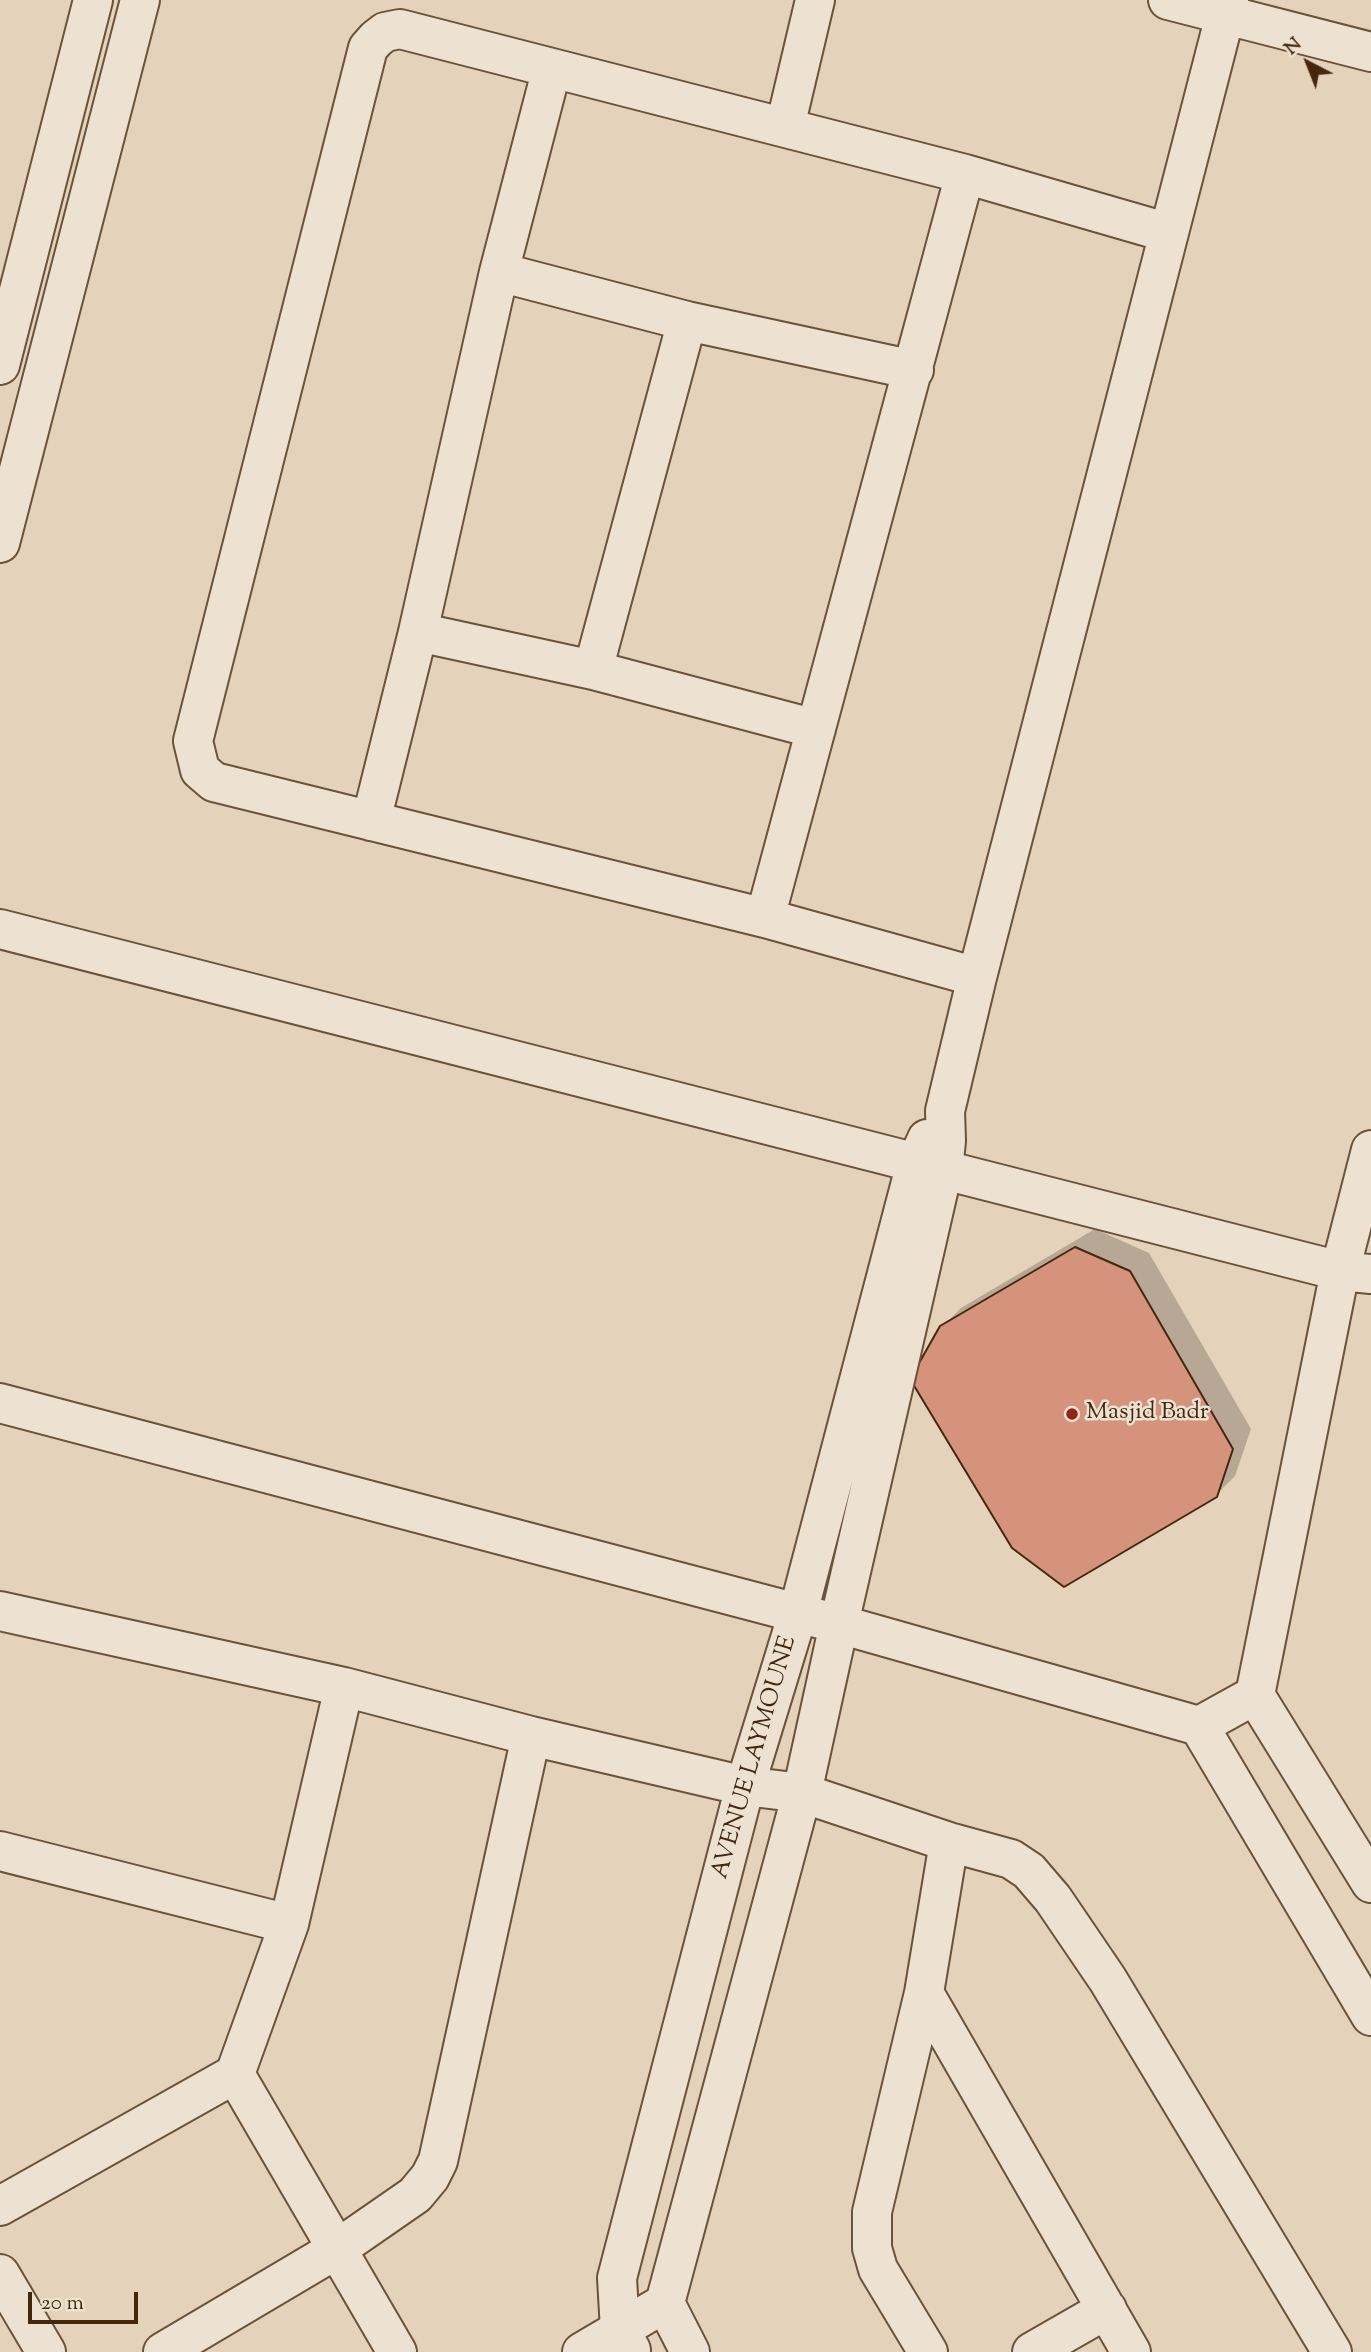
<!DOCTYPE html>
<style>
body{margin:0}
#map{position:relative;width:1371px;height:2352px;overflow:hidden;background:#e4d2ba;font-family:"Sorts Mill Goudy",serif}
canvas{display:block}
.north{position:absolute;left:1273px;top:28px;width:70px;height:70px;-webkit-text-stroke:5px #ede2d2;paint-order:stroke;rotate:318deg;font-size:19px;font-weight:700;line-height:28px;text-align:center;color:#43280e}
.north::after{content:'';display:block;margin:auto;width:24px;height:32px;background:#43280e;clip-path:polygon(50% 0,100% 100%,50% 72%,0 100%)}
.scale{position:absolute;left:28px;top:2292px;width:110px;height:32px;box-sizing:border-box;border:4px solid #43280e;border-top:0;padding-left:9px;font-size:21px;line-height:24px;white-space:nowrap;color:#43280e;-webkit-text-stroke:5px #ede2d2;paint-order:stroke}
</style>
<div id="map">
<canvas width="1371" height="2352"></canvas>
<div class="north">N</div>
<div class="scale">20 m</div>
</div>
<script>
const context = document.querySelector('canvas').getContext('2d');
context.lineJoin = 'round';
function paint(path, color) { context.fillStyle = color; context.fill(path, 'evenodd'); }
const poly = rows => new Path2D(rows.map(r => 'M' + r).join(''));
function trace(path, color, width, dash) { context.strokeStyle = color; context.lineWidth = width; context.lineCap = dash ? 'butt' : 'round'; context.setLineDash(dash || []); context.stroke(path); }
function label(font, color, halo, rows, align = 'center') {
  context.font = font + ' "Sorts Mill Goudy",serif'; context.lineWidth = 5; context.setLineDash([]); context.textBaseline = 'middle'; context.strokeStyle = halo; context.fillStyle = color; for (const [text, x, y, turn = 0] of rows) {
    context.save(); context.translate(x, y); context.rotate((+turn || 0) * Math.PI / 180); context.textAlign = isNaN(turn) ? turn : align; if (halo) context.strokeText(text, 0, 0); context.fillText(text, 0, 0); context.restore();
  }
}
const shadow = poly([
 [1095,1229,1149,1253,1251,1429,1235,1476,1216,1495,942,1327,961,1308]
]);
const building = poly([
 [1075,1247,1130,1271,1233,1449,1217,1497,1064,1587,1012,1548,910,1379,940,1326,1075,1247]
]);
const minor = poly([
 [1168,0,1371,52],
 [785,127,815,0],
 [499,272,687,321,914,370],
 [0,365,93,0],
 [0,543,140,0],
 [418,632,593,670,816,729],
 [593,670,687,321],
 [371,821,418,632,499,272,552,68],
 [765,918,965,174],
 [0,929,1340,1271,1371,1274],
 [977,977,765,918,214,782,200,770,193,741,368,48,376,39,385,32,400,29,965,174,1169,233],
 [1371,1150,1340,1271,1255,1695,1371,1883],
 [0,1403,839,1624,1199,1726,1371,2016],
 [0,1611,344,1687,531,1736,745,1786,802,1793,949,1842,1011,1859,1029,1871,1053,1899,1108,1980,1332,2352],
 [1199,1726,1255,1695],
 [0,1851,289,1924],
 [924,1993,1131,2352],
 [235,2074,397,2352],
 [0,2206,235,2074,289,1924,344,1687],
 [0,2274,46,2352],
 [665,2303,690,2352],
 [631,2350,620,2330,617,2278,745,1786,798,1613,916,1163,927,1139],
 [163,2352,337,2249,415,2195,430,2177,438,2161,531,1736],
 [582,2352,665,2303,802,1793,839,1624,943,1170,946,1141,945,1111,977,977,1229,0],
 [928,2352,878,2269,872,2248,872,2212,924,1993,949,1842],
 [1032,2352,1107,2309]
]);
const markers = [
 [1072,1414,7,"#8f2418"]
];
const poiNames = [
 ["Masjid Badr",1086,1414]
];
const streetNames = [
 ["AVENUE LAYMOUNE",756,1758,-74]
];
paint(shadow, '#0003');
paint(building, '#d5927c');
trace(building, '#43280e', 2);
trace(minor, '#6b5239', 42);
trace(minor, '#ede2d2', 38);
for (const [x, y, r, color] of markers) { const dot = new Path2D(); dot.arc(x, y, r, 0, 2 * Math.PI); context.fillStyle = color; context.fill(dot); trace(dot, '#ede2d2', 2.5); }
label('24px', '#43280e', '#ede2d2', poiNames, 'left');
label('24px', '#43280e', '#ede2d2', streetNames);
</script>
